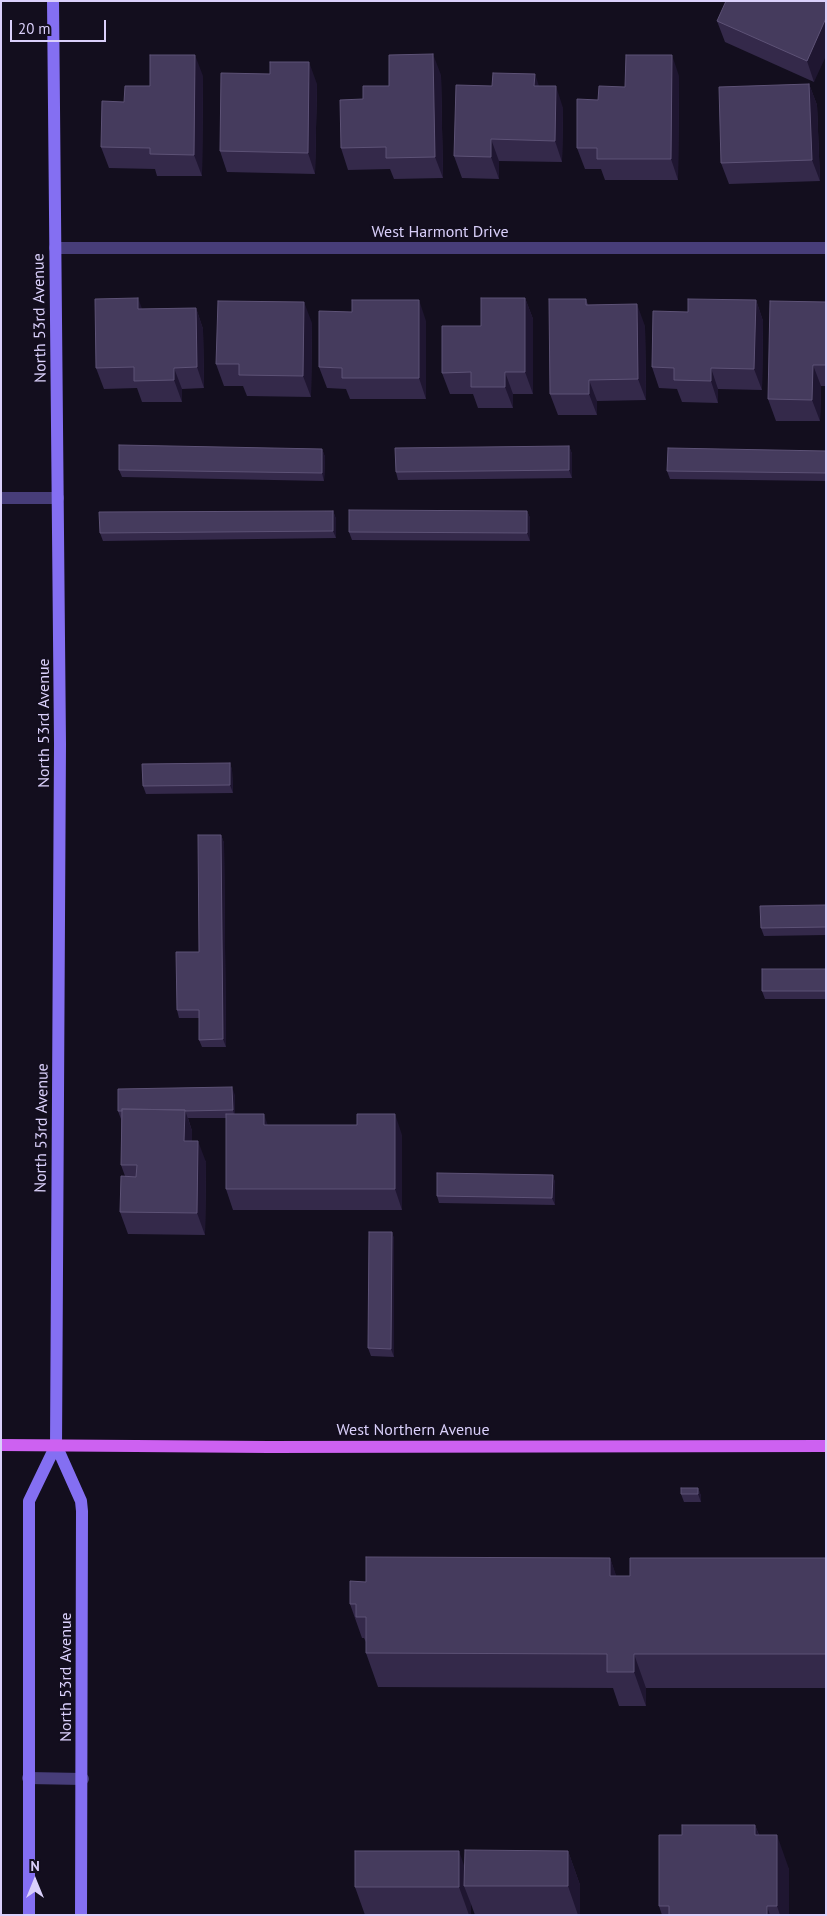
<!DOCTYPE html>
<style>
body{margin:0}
#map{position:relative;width:827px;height:1916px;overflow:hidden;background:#130e1e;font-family:"PT Sans",sans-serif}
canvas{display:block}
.frame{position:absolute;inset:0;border:2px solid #dad0fb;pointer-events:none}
.north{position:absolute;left:10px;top:1856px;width:50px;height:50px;-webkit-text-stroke:4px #130e1e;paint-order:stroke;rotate:0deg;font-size:14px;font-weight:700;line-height:20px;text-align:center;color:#dad0fb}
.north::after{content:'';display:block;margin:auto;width:18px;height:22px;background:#dad0fb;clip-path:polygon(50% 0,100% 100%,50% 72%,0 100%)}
.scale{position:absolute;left:10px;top:20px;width:96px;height:22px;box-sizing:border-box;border:2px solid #dad0fb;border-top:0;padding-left:6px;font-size:15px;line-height:18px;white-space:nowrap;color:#dad0fb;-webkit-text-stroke:4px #130e1e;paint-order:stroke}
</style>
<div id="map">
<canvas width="827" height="1916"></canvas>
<div class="frame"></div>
<div class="north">N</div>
<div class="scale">20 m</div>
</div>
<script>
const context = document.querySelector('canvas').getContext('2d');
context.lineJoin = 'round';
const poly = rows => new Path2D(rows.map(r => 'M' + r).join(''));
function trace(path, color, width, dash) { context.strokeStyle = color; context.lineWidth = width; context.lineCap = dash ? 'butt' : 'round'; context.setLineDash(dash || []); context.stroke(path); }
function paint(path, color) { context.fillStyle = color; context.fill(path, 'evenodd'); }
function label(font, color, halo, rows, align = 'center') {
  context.font = font + ' "PT Sans",sans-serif'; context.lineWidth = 4; context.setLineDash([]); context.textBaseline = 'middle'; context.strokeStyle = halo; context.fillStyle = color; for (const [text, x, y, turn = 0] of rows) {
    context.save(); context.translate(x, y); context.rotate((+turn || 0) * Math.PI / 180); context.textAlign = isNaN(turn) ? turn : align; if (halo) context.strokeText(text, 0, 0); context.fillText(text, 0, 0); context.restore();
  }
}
const street = poly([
 [55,248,826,248],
 [1,498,58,498],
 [28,1778,83,1779]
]);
const secondary = poly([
 [53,1,60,744,56,1445,81,1501,82,1511,81,1915],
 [29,1915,29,1501,56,1445]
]);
const primary = poly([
 [1,1445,269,1447,826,1446]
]);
const wall = poly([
 [826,1,814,82,725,42,717,21],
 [270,74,317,84,315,174,227,172,220,151],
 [441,75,443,178,394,179,390,169,348,170,341,148,363,99,389,86],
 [203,76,202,176,157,176,155,169,109,168,101,147,124,102,150,86],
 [679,76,678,180,605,180,601,169,585,169,577,148,598,100],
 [809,84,817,105,820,181,729,184,721,163],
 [492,86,539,86,563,108,562,162,499,161,499,179,462,178,454,156],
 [525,298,533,319,533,394,513,394,513,408,478,408,473,394,450,394,442,373,481,326],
 [586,299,588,305,645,326,646,400,597,401,597,415,558,415,550,394],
 [756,300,763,321,762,390,718,389,718,403,682,402,677,389,659,388,652,367,688,312],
 [826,302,826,386,821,386,820,421,776,421,768,399],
 [196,308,203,329,204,388,182,389,182,402,142,402,137,388,104,389,96,368,142,309],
 [426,321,426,399,350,399,346,389,327,388,319,367],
 [312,323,311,397,247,396,243,386,224,386,216,364],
 [569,446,572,454,572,478,398,480,396,472],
 [322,449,325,457,324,481,122,477,119,470],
 [826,451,826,481,670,479,667,471],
 [333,511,336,519,336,538,103,541,100,533],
 [527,511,530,518,530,541,352,540,349,532],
 [230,763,232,770,233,793,146,794,143,786],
 [221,835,224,843,226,1047,202,1047,199,1040,199,1018,179,1018,177,1010,199,952],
 [826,905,826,935,764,936,761,928],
 [826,969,826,999,765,999,762,991],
 [235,1095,235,1114,268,1125,402,1135,402,1210,233,1210,226,1189,226,1118,188,1118,192,1131,192,1141,206,1162,205,1235,128,1234,120,1212,125,1176,121,1165,121,1119,118,1111],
 [553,1175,555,1183,555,1205,439,1203,437,1196],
 [392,1232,394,1239,394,1357,371,1356,368,1348],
 [698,1488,701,1496,701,1502,684,1502,681,1494],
 [610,1558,616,1576,630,1576,826,1558,826,1688,646,1688,646,1706,619,1706,613,1688,378,1687,366,1653,366,1642,364,1638,362,1638,350,1604,366,1582],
 [755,1825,759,1835,789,1869,789,1915,662,1915,659,1906,682,1835],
 [568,1851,580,1885,580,1915,475,1915,471,1904,471,1915,365,1915,355,1887]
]);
const shadedWall = poly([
 [826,18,826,56,814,82,807,61],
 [433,54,441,75,443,178,435,157],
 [195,55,203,76,202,176,194,155],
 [672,55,679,76,678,180,671,159],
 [309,62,317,84,315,174,308,153],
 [535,74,542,95,534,86],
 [809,84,817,105,820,181,812,160],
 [556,86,563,108,562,162,555,141],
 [491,139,499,161,499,179,491,157],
 [138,298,146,319,138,309],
 [525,298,533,319,533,394,525,372],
 [419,300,426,321,426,399,419,378],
 [756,300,763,321,762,390,754,369],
 [304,302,312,323,311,397,303,376],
 [637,304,645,326,646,400,638,379],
 [196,308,203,329,204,388,197,367],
 [813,365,821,386,820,421,812,400],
 [174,368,182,389,182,402,174,380],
 [711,368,718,389,718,403,711,381],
 [505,372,513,394,513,408,505,387],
 [589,380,597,401,597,415,589,394],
 [569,446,572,454,572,478,569,470],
 [322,449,325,457,324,481,322,473],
 [333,511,336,519,336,538,333,531],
 [527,511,530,518,530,541,527,533],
 [230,763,232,770,233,793,230,785],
 [221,835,224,843,226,1047,223,1039],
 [232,1087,235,1095,235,1118,233,1110],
 [185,1110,192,1131,192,1162,184,1141],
 [264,1114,271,1135,264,1125],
 [395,1114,402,1135,402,1210,395,1189],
 [198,1141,206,1162,205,1235,197,1213],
 [553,1175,555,1183,555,1205,552,1198],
 [392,1232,394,1239,394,1357,391,1349],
 [698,1488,701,1496,701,1502,698,1494],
 [610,1558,622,1592,610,1576],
 [634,1654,646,1688,646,1706,634,1672],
 [755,1825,767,1859,755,1835],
 [777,1835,789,1869,789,1915,780,1915,777,1906],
 [459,1851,471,1885,464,1886,471,1904,471,1915,469,1915,459,1887],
 [568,1851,580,1885,580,1915,578,1915,568,1886],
 [767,1906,770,1915,767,1915]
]);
const building = poly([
 [726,1,826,1,826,18,807,61,717,21,726,1],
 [433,54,435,157,386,158,386,147,341,148,340,100,363,99,363,86,389,86,389,55,433,54],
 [150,55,195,55,194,155,150,154,150,148,101,147,102,101,124,102,125,86,150,86,150,55],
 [626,55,672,55,671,159,597,159,597,148,577,148,577,99,598,100,599,86,625,87,626,55],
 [270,62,309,62,308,153,220,151,221,73,270,74,270,62],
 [493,73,535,74,534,86,556,86,555,141,491,139,491,157,454,156,456,85,492,86,493,73],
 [809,84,812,160,721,163,719,87,809,84],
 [138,298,138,309,196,308,197,367,174,368,174,380,134,381,134,367,96,368,95,299,138,298],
 [481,298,525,298,525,372,505,372,505,387,471,387,471,372,442,373,442,326,481,326,481,298],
 [549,299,586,299,586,305,637,304,638,379,589,380,589,394,550,394,549,299],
 [688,299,756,300,754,369,711,368,711,381,674,380,674,368,652,367,653,311,688,312,688,299],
 [352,300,419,300,419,378,342,378,342,368,319,367,319,311,352,312,352,300],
 [218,301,304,302,303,376,239,375,239,364,216,364,218,301],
 [770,301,826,302,826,365,813,365,812,400,768,399,770,301],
 [119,445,322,449,322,473,119,470,119,445],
 [569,446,569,470,396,472,395,448,569,446],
 [668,448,826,451,826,473,667,471,668,448],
 [349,510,527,511,527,533,349,532,349,510],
 [333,511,333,531,100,533,99,512,333,511],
 [230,763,230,785,143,786,142,764,230,763],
 [198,835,221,835,223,1039,199,1040,199,1010,177,1010,176,952,199,952,198,835],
 [826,905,826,927,761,928,760,906,826,905],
 [762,969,826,969,826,991,762,991,762,969],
 [232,1087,233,1110,185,1111,185,1110,122,1109,122,1111,118,1111,118,1089,232,1087],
 [122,1109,185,1110,184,1141,198,1141,197,1213,120,1212,121,1176,136,1177,137,1165,121,1165,122,1109],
 [226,1114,264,1114,264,1125,357,1125,357,1114,395,1114,395,1189,226,1189,226,1114],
 [437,1173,553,1175,552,1198,437,1196,437,1173],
 [369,1232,392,1232,391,1349,368,1348,369,1232],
 [681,1488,698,1488,698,1494,681,1494,681,1488],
 [366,1557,610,1558,610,1576,630,1576,630,1558,826,1558,826,1654,634,1654,634,1672,607,1672,607,1654,366,1653,366,1617,356,1617,356,1604,350,1604,350,1581,366,1582,366,1557],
 [682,1825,755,1825,755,1835,777,1835,777,1906,767,1906,767,1915,669,1915,669,1906,659,1906,659,1835,682,1835,682,1825],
 [465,1850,568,1851,568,1886,464,1886,465,1850],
 [355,1851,459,1851,459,1887,355,1887,355,1851]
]);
const streetNames = [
 ["West Harmont Drive",440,232],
 ["North 53rd Avenue",40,318,-91],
 ["North 53rd Avenue",44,723,-90],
 ["North 53rd Avenue",42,1128,-89],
 ["West Northern Avenue",413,1430],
 ["North 53rd Avenue",66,1677,-90]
];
trace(street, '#473d79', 12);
trace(secondary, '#846ff2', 12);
trace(primary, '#cd61f1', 12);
paint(wall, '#34294a');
paint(shadedWall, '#1f1631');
paint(building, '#453b5d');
trace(building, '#5d5276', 1);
label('16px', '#dad0fb', '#130e1e', streetNames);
</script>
